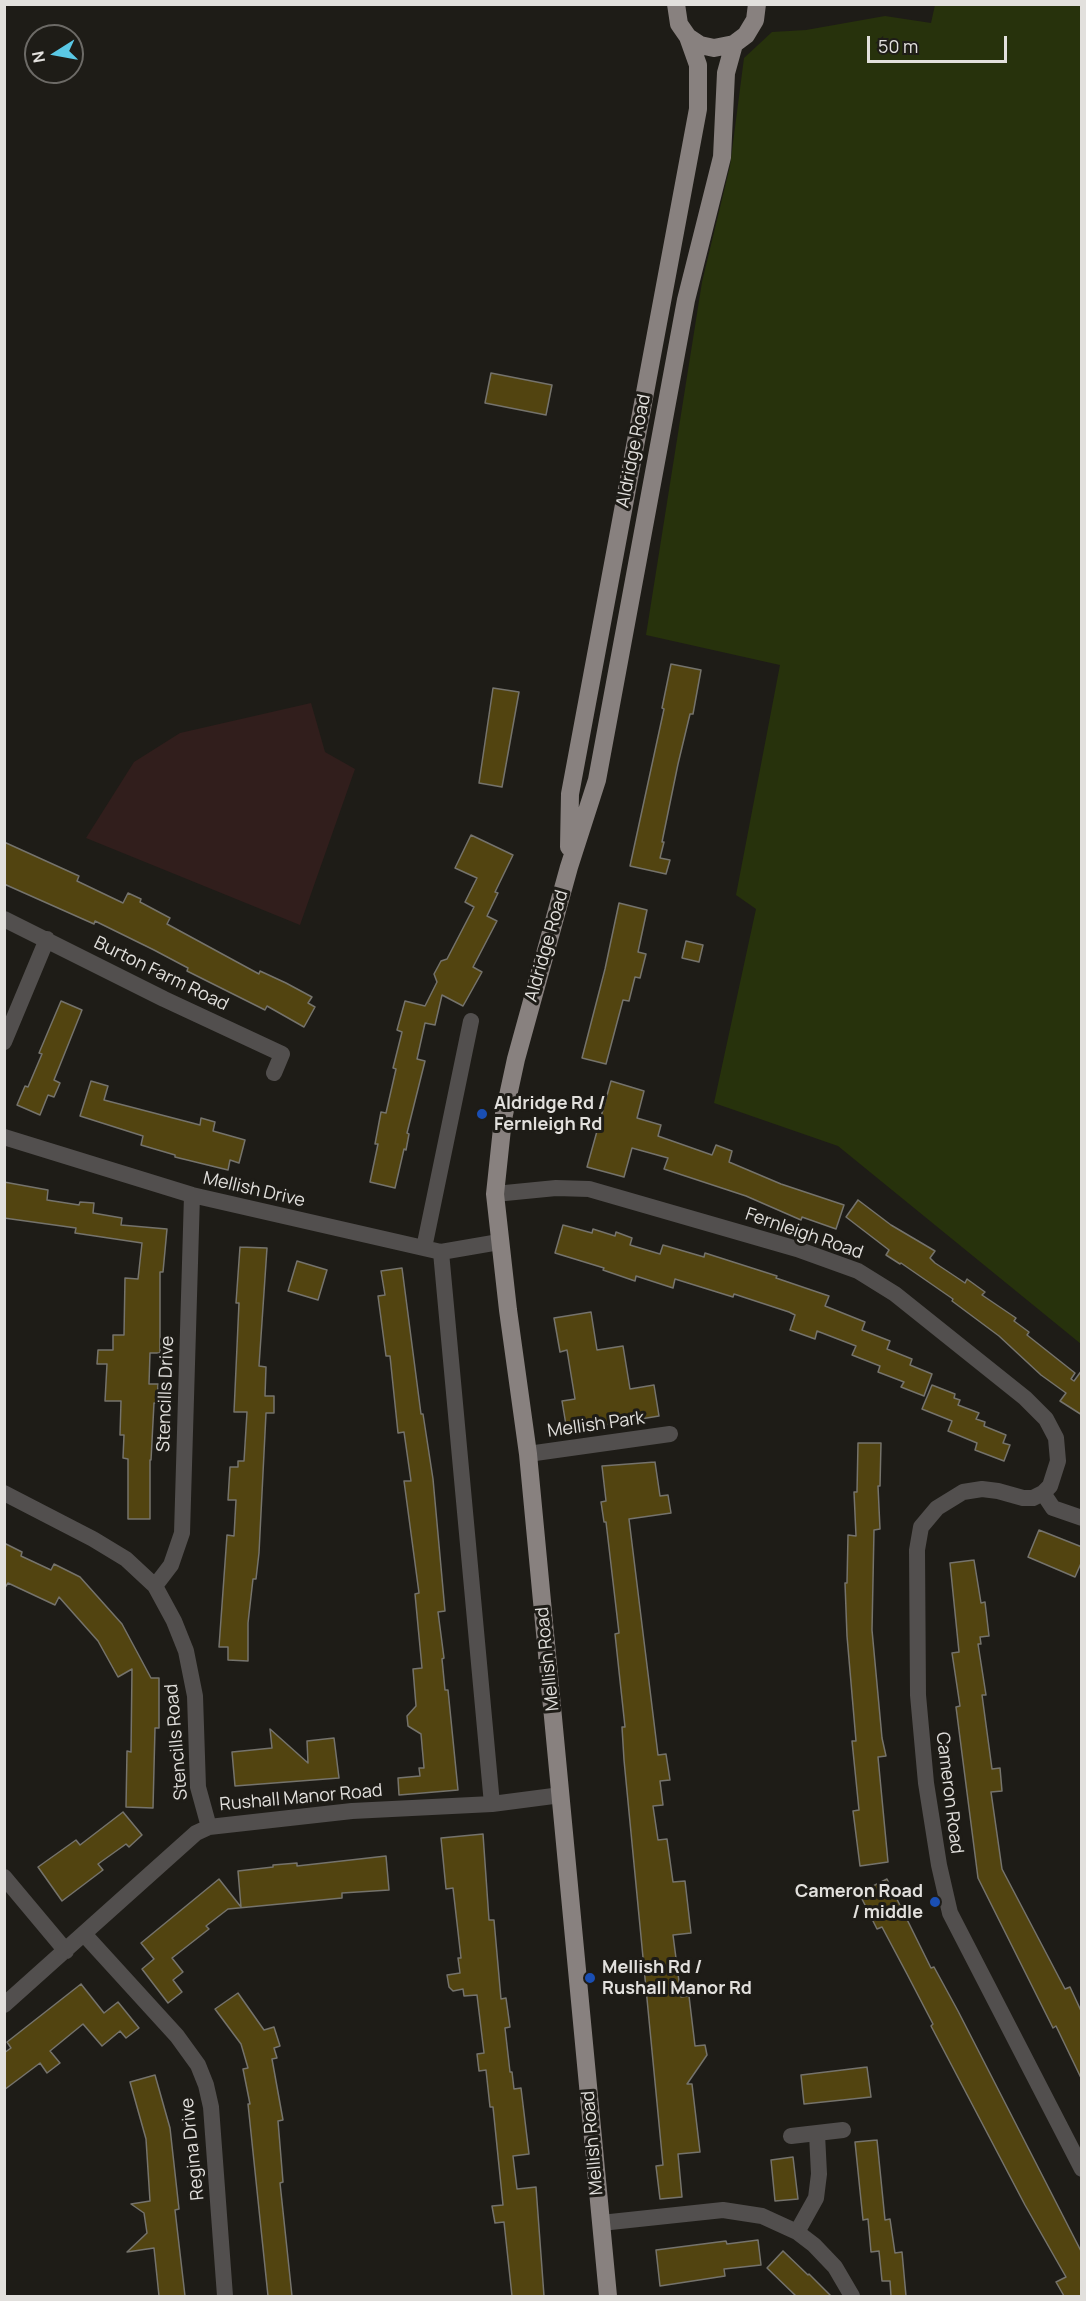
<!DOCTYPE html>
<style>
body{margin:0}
#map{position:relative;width:1086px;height:2301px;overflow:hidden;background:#1e1c17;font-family:Manrope,sans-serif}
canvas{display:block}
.frame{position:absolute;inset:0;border:6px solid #e2e0dd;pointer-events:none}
.north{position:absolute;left:24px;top:24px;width:60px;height:60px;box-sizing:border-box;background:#1e1c17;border:2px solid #6c6a66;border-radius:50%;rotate:259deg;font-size:16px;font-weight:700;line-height:24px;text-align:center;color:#e2e0dd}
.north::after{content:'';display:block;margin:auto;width:21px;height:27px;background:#5ac8e5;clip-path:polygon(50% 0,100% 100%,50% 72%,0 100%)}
.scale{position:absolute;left:867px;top:36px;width:140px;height:27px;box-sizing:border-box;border:3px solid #e2e0dd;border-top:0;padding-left:8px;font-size:18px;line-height:21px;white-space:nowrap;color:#e2e0dd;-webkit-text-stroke:4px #1e1c17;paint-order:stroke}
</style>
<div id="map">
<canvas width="1086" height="2301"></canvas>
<div class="frame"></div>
<div class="north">N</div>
<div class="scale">50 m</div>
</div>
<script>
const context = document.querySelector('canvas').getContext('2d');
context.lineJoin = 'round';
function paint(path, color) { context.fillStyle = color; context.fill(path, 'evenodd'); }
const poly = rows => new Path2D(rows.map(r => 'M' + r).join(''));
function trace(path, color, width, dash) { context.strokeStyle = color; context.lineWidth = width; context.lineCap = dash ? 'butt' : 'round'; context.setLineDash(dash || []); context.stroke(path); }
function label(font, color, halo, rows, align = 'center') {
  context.font = font + ' Manrope,sans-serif'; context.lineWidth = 6; context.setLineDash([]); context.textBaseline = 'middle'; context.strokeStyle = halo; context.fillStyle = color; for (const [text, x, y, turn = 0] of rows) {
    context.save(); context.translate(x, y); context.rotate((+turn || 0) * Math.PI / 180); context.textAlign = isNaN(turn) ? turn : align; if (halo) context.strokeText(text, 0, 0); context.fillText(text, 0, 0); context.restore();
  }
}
const commercial = poly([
 [311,703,325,752,355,769,300,925,86,838,134,762,180,733]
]);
const green = poly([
 [935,5,1081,5,1081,1344,838,1146,714,1103,756,909,736,895,780,665,646,635,702,282,730,166,744,58,772,32,806,30,885,16,931,23]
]);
const building = poly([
 [491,373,552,385,546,415,485,403,491,373],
 [671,664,701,670,693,714,690,714,678,764,662,842,664,842,660,858,670,860,666,874,630,866,664,709,662,708,671,664],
 [493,688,519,692,502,787,479,783,493,688],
 [471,835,513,855,495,892,498,893,487,916,497,921,473,967,482,972,463,1006,442,995,435,1025,425,1023,417,1059,425,1061,407,1133,409,1134,406,1150,404,1149,395,1188,370,1182,378,1144,375,1144,381,1112,386,1113,396,1069,393,1068,402,1032,397,1030,405,1001,425,1006,437,982,434,974,441,961,447,959,474,907,465,902,477,878,455,868,471,835],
 [4,842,79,876,77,881,123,903,128,893,141,899,140,902,170,918,167,924,259,974,260,971,286,983,312,997,308,1003,315,1007,304,1027,267,1006,265,1010,187,971,188,968,154,950,95,921,94,924,4,884,4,842],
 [619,903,647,910,638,952,646,954,640,978,635,977,629,1001,623,1000,606,1064,582,1058,605,969,619,903],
 [686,941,703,945,699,962,682,958,686,941],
 [61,1001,82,1010,54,1080,60,1083,54,1097,48,1095,40,1115,17,1105,25,1086,28,1087,42,1054,39,1053,61,1001],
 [91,1081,108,1086,104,1100,200,1125,201,1118,215,1122,213,1131,245,1140,239,1163,230,1160,228,1170,175,1157,175,1155,141,1145,143,1136,80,1116,91,1081],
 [611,1081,644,1091,637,1118,661,1125,658,1136,712,1155,716,1145,732,1151,729,1162,781,1184,844,1205,836,1229,802,1217,801,1220,746,1196,664,1169,668,1158,632,1148,624,1177,587,1167,611,1081],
 [4,1182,48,1190,47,1200,79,1205,80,1202,94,1203,93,1213,122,1218,121,1225,167,1229,163,1272,160,1272,160,1353,150,1353,149,1384,158,1384,157,1403,154,1403,151,1460,150,1460,150,1519,128,1519,128,1459,123,1458,124,1435,120,1435,121,1401,105,1401,107,1364,97,1364,98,1350,113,1350,113,1335,124,1335,125,1278,138,1279,142,1243,75,1233,76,1228,4,1218,4,1182],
 [858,1200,891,1225,935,1251,930,1258,935,1263,965,1283,967,1279,985,1292,982,1295,1016,1318,1014,1321,1029,1332,1027,1335,1075,1373,1071,1379,1074,1381,1082,1370,1082,1415,1060,1401,1066,1393,1041,1375,999,1336,952,1301,953,1299,901,1263,900,1264,886,1255,889,1250,846,1217,858,1200],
 [563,1225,592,1233,593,1229,615,1236,616,1232,632,1238,630,1245,660,1254,663,1245,704,1257,705,1253,777,1276,776,1278,829,1296,825,1306,865,1322,862,1330,890,1341,887,1349,912,1359,910,1365,932,1374,924,1396,901,1387,904,1382,878,1372,880,1366,852,1355,856,1346,817,1331,815,1339,790,1330,795,1315,789,1312,734,1294,733,1297,675,1279,673,1288,636,1276,635,1281,603,1270,604,1268,555,1253,563,1225],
 [240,1247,267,1248,259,1366,266,1367,265,1396,274,1396,274,1413,266,1413,259,1553,256,1579,253,1579,248,1623,248,1661,228,1660,228,1647,219,1647,227,1535,234,1536,236,1500,228,1500,230,1467,238,1467,238,1461,244,1461,247,1412,234,1412,239,1303,236,1303,240,1247],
 [297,1261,327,1270,318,1300,288,1291,297,1261],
 [402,1268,421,1414,423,1414,433,1479,445,1611,438,1612,444,1658,442,1659,445,1690,448,1690,458,1790,399,1795,398,1778,420,1776,419,1768,424,1768,421,1734,408,1726,407,1716,416,1706,413,1669,422,1668,415,1594,419,1593,404,1481,411,1481,404,1432,398,1433,390,1356,386,1356,378,1296,385,1295,381,1271,402,1268],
 [591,1312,597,1350,623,1346,630,1389,654,1385,659,1416,567,1431,562,1401,575,1399,567,1350,560,1352,554,1318,591,1312],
 [932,1385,955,1394,954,1398,960,1400,958,1405,979,1413,976,1419,985,1422,984,1426,1006,1435,1003,1443,1010,1445,1004,1461,975,1450,977,1443,948,1431,952,1421,922,1409,932,1385],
 [858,1443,881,1443,880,1486,878,1486,880,1529,874,1530,872,1630,882,1738,886,1756,878,1757,888,1862,860,1866,853,1811,859,1810,852,1741,856,1741,847,1636,845,1583,847,1583,848,1535,856,1536,854,1492,857,1492,858,1443],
 [655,1462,660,1496,668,1495,671,1513,629,1519,658,1755,666,1754,670,1780,660,1781,663,1805,653,1806,658,1840,667,1839,673,1882,685,1881,691,1933,673,1935,681,1997,689,1996,695,2046,705,2045,707,2055,687,2084,692,2084,700,2152,678,2154,682,2197,660,2199,656,2166,663,2165,624,1760,622,1727,625,1727,615,1634,619,1633,606,1522,604,1522,601,1502,606,1501,602,1466,655,1462],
 [1039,1530,1082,1547,1082,1561,1075,1577,1028,1557,1039,1530],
 [4,1543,22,1552,21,1556,51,1570,54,1564,80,1577,122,1624,151,1678,159,1678,159,1728,155,1728,153,1808,126,1807,127,1751,131,1752,132,1669,118,1677,98,1641,59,1597,55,1605,8,1583,4,1589,4,1543],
 [974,1560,981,1603,985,1602,989,1636,980,1637,981,1644,978,1644,986,1695,982,1695,992,1769,1000,1768,1002,1791,991,1792,1002,1869,1065,1989,1070,1987,1082,2013,1082,2080,1056,2026,1053,2028,978,1878,956,1707,960,1706,952,1653,959,1652,950,1563,974,1560],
 [270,1729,308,1763,307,1741,334,1738,339,1778,235,1786,232,1752,272,1748,270,1729],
 [123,1812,142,1835,129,1847,126,1844,98,1864,103,1870,62,1901,38,1867,76,1840,80,1845,123,1812],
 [483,1834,489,1920,494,1920,501,1999,506,1998,510,2027,505,2028,510,2072,512,2072,514,2089,521,2088,529,2154,513,2156,517,2189,536,2187,544,2296,512,2296,504,2222,495,2223,492,2206,503,2205,493,2107,490,2107,486,2070,479,2071,477,2054,484,2053,477,1995,464,1996,463,1989,453,1991,449,1987,447,1975,460,1973,458,1958,461,1958,453,1888,446,1889,441,1838,483,1834],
 [386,1856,389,1890,342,1893,342,1898,228,1909,206,1926,209,1929,172,1958,183,1972,173,1980,182,1992,168,2003,142,1969,154,1959,141,1943,219,1879,241,1907,238,1871,273,1867,273,1865,297,1863,297,1866,386,1856],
 [887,1879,931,1968,934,1967,958,2011,1082,2253,1082,2296,1064,2296,1056,2282,1066,2277,1025,2205,931,2026,933,2024,907,1974,882,1927,877,1929,859,1893,887,1879],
 [81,1984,104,2013,118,2002,139,2028,126,2038,120,2031,102,2046,83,2024,50,2051,60,2063,47,2073,40,2063,4,2090,4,2053,11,2048,7,2042,81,1984],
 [238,1993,264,2030,274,2027,280,2046,274,2048,277,2058,272,2059,283,2120,278,2121,283,2182,280,2183,292,2296,268,2296,248,2104,250,2104,243,2069,248,2068,241,2044,215,2009,238,1993],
 [867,2067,871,2097,804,2104,801,2075,867,2067],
 [155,2075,170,2128,179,2209,175,2210,185,2296,159,2296,154,2248,127,2252,147,2233,144,2213,131,2204,150,2201,146,2139,130,2082,155,2075],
 [877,2140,885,2220,890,2219,895,2253,902,2252,906,2296,891,2296,890,2281,882,2281,879,2251,871,2252,868,2219,863,2220,855,2142,877,2140],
 [793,2157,798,2199,775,2201,771,2160,793,2157],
 [758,2240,761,2265,724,2269,725,2276,660,2286,656,2250,726,2241,727,2244,758,2240],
 [783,2251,808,2275,809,2274,831,2296,796,2296,767,2268,783,2251]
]);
const minor = poly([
 [4,919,164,999,282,1054,274,1073],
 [4,1042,47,939],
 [4,1137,192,1195,441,1252,499,1242],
 [495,1194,556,1188,589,1189,797,1249,858,1271,895,1294,1025,1398,1046,1419,1056,1438,1058,1461,1050,1486,1043,1493,1033,1498,1023,1498,998,1491,982,1489,963,1492,937,1508,921,1527,917,1550,918,1695,926,1783,939,1865,950,1913,1082,2169],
 [424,1248,471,1021],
 [441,1252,492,1804],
 [528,1454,670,1434],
 [4,1493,93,1539,126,1559,155,1586,174,1621,186,1651,195,1696,198,1787,209,1827],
 [1043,1493,1053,1508,1082,1518],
 [155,1586,171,1565,182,1533,192,1195],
 [4,1877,66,1951],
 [84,1934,177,2036,198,2065,206,2085,211,2107,225,2296],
 [4,2005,196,1833,209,1827,352,1811,492,1804,561,1795],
 [791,2136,843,2130],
 [601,2223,723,2210,762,2216,797,2232,814,2245,835,2267,852,2296],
 [797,2232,816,2198,819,2174,817,2134]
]);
const primary = poly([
 [676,4,679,24,688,37,700,45,714,48,734,44,746,35,755,20,757,4],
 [569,847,570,794,698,109,698,65,688,37],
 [608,2296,528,1454,508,1310,495,1194,503,1119,516,1059,569,867,597,780,686,300,722,157,726,73,734,44]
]);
const markers = [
 [482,1114,6,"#1a4fb4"],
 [935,1902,6,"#1a4fb4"],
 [590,1978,6,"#1a4fb4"]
];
const streetNames = [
 ["Aldridge Road",634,451,-79],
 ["Aldridge Road",547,946,-74],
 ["Burton Farm Road",161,974,26],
 ["Mellish Drive",254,1190,13],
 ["Fernleigh Road",804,1234,19],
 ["Stencills Drive",166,1394,-88],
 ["Mellish Park",596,1425,-8],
 ["Mellish Road",548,1659,-96],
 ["Stencills Road",177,1742,-95],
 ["Cameron Road",949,1793,83],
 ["Rushall Manor Road",301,1798,-5],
 ["Mellish Road",593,2143,-95],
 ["Regina Drive",193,2149,-96]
];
const poiNames = [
 ["Aldridge Rd /",494,1104],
 ["Fernleigh Rd",494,1125],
 ["Cameron Road",923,1892,"right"],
 ["/ middle",923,1913,"right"],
 ["Mellish Rd /",602,1968],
 ["Rushall Manor Rd",602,1989]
];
paint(commercial, '#311e1c');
paint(green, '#27320c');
paint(building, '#524410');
trace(building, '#75736c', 1.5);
trace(minor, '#524f4e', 16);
trace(primary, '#88817f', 18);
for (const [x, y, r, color] of markers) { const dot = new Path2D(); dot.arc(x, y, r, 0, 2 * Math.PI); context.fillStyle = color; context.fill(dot); trace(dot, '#1e1c17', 2); }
label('18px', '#e2e0dd', '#1e1c17', streetNames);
label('bold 18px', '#e2e0dd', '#1e1c17', poiNames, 'left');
</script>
